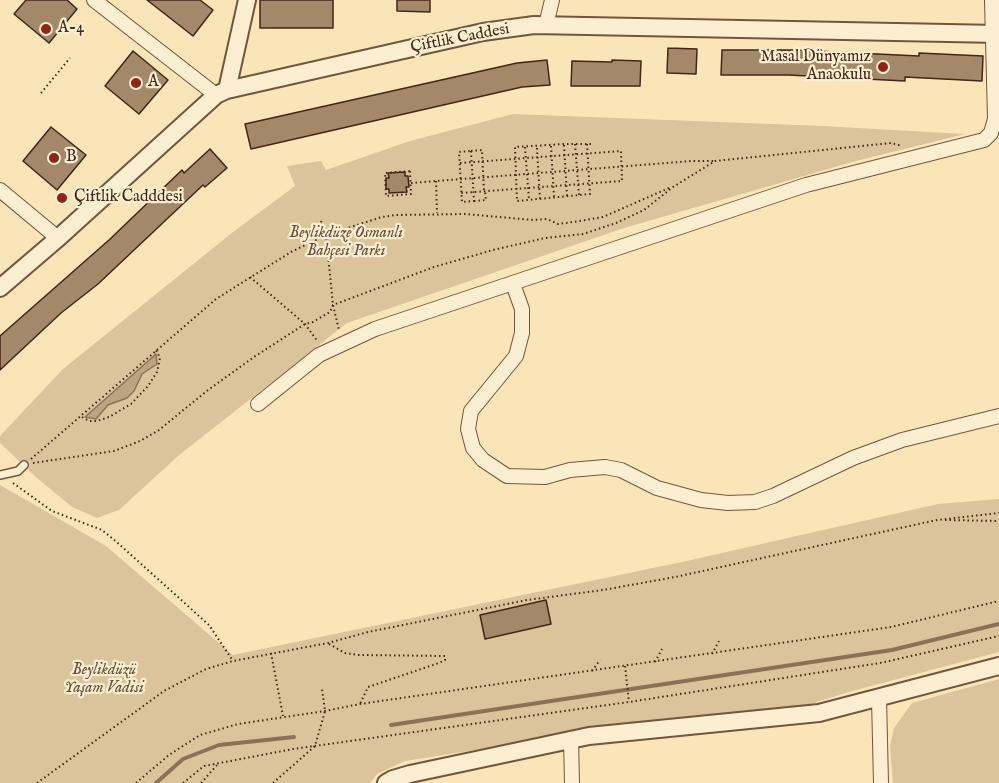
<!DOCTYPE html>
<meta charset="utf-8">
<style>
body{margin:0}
canvas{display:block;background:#fae5b8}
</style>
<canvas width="999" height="783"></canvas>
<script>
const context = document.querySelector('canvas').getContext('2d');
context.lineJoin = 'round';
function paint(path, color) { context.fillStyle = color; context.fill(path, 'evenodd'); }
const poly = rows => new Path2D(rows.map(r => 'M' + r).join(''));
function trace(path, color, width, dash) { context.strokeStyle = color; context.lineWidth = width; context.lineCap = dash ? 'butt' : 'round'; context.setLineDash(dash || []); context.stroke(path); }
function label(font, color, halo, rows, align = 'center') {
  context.font = font + ' "IM FELL English",serif'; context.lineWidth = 4.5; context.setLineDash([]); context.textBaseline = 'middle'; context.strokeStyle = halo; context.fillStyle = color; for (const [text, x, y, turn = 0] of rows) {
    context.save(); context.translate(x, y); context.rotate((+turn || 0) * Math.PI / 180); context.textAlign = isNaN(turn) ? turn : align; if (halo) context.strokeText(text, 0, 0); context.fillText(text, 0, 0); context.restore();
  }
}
const green = poly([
 [513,114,823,126,965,134,856,161,624,228,347,323,178,456,119,510,97,518,72,507,37,478,0,443,0,436,63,369,233,232,295,186,287,166,321,161,326,170,410,141],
 [0,485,106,546,233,655,682,562,938,504,999,499,999,652,845,693,793,710,579,734,405,761,377,774,370,783,0,783],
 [999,679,999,783,893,783,890,746,894,728,912,703]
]);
const water = poly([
 [156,354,157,364,142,374,134,391,127,398,108,405,96,419,85,417,156,354]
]);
const stream = poly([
 [391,725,892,650,999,624],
 [156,783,183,759,219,745,294,737]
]);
const building = poly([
 [26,0,67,0,77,9,49,43,14,14,26,0],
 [147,0,200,0,213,10,193,36,147,0],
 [260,0,333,0,333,28,260,28,260,0],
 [397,0,430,0,430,12,397,11,397,0],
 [668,48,697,49,696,74,667,73,668,48],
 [722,50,794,50,919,56,919,53,983,56,982,81,905,77,905,81,788,75,721,75,722,50],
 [133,51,168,80,139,114,105,86,133,51],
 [547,60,550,85,522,87,251,149,245,124,517,63,547,60],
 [612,60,641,61,640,86,571,86,572,61,612,62,612,60],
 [51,127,86,155,57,190,23,161,51,127],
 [210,149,227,168,205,187,203,185,98,284,61,313,0,370,0,336,109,240,182,170,184,173,210,149],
 [405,172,405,176,408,176,409,187,406,187,407,192,389,193,389,189,386,189,386,178,389,178,388,173,405,172],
 [546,600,551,624,485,639,480,615,546,600]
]);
const path = poly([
 [41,93,70,58],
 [575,144,579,195],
 [587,144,590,194,517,201,515,147,564,144,592,144],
 [564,145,567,196],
 [551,146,554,197],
 [525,147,529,200],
 [537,148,540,199],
 [471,151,474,201,462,202,459,152,471,151],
 [471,151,482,150,484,191],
 [460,163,621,151,622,181,461,193],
 [410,171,411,194,386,196,385,173,410,171],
 [436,181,437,213],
 [411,183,692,161,715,161],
 [474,201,486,200,485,191],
 [321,221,326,235,333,305,339,330],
 [250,277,305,324,318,342],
 [82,417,89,421,97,421,109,417,131,404,148,386,157,372,160,358,156,350],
 [31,459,216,299,291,252,326,235,382,217,396,215,465,214,533,220,547,219,558,224,580,221,603,217,669,188],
 [33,463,114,451,140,441,159,430,208,390,254,357,305,324,313,322,330,312,333,305,434,267,493,250,545,238,583,234,616,223,644,210,673,187,715,161,891,143,902,146],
 [13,483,52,511,102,530,119,544,209,625,233,661],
 [945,520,999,521],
 [329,644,345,653,358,655,445,656,445,660,439,663,368,687,360,704],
 [271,653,283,716],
 [712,654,719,641],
 [655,662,662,649],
 [625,666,629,702],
 [592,671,600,660],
 [37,783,164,691,206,669,233,661,328,643,368,632,527,600,603,590,675,577,937,520,999,513],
 [136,783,169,755,200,735,238,724,325,711,360,704,891,627,999,601],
 [183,783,204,766,293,749,629,702,880,663,999,636],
 [201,783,217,765],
 [273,783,315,746,325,711,322,689]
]);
const service = poly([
 [0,475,18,471,24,465]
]);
const minor = poly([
 [94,0,216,95],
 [546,25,552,0],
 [0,190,53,234,56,240],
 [513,284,522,309,522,333,516,356,471,411,468,429,473,448,483,460,507,476,545,477,570,470,605,467,621,470,657,488,701,500,728,503,755,502,773,496,853,458,902,440,999,416],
 [258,404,319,355,375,329,806,185,984,140,991,133,995,119,992,0],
 [879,698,881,783],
 [571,739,572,783]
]);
const tertiary = poly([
 [227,90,247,0],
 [0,288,56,240,216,95,227,90,483,32,534,25,999,34],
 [386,783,393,779,410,774,589,736,819,713,999,666]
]);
const markers = [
 [46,29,6,"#8f2418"],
 [883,67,6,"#8f2418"],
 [136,83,6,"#8f2418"],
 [54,158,6,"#8f2418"],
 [62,198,6,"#8f2418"]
];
const poiNames = [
 ["A-4",58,29],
 ["Masal Dünyamız",871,58,"right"],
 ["Anaokulu",871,76,"right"],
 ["A",148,83],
 ["B",66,158],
 ["Çiftlik Cadddesi",74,198]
];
const streetNames = [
 ["Çiftlik Caddesi",460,39,-11]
];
const parkNames = [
 ["Beylikdüze Osmanlı",346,234],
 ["Bahçesi Parkı",346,252],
 ["Beylikdüzü",104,671],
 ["Yaşam Vadisi",104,689]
];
paint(green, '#dbc49c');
paint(water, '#bca481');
trace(water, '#8c7156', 1.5);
trace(stream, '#8c7156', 4);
paint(building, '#a3896a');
trace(building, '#452515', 1.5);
trace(service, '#72553e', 10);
trace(minor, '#72553e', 16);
trace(tertiary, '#72553e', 20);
trace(path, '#452515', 2, [1.5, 3]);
trace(service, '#fceed1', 7);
trace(minor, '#fceed1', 14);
trace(tertiary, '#fceed1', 16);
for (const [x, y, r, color] of markers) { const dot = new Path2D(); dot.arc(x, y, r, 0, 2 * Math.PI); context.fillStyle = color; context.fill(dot); trace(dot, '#fceed1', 2); }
label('16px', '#452515', '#fceed1', poiNames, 'left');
label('16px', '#452515', '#fceed1', streetNames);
label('italic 16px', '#6a4d37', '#fceed1', parkNames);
</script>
